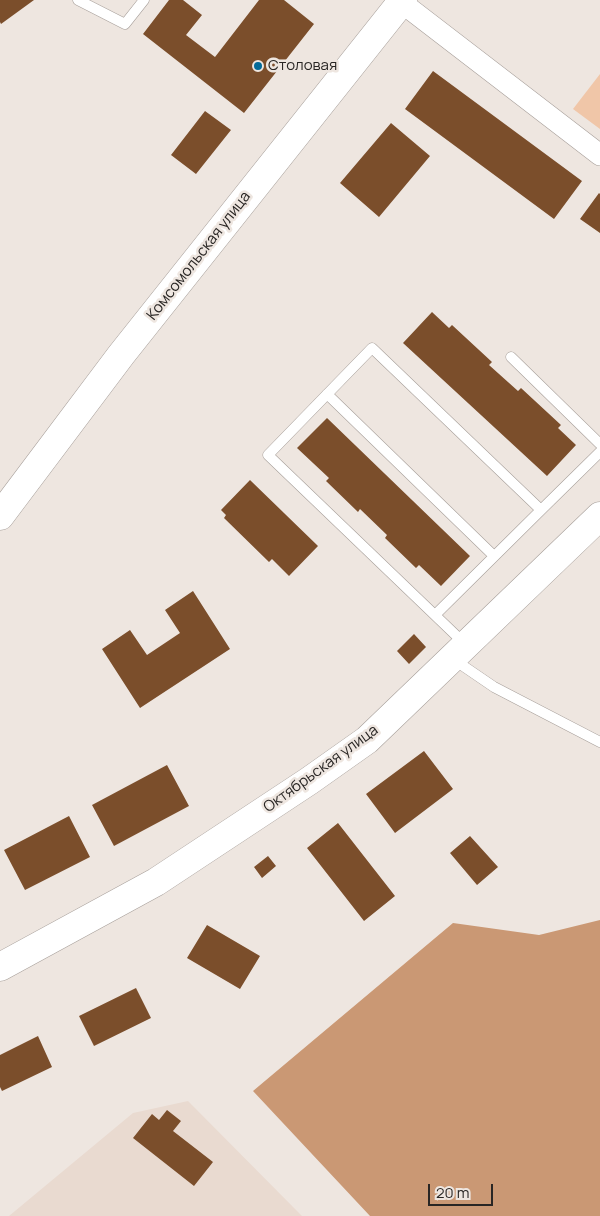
<!DOCTYPE html>
<meta charset="utf-8">
<style>
body{margin:0}
#map{position:relative;width:600px;height:1216px;overflow:hidden;background:#eee6e0;font-family:Manrope,sans-serif}
canvas{display:block}
.scale{position:absolute;left:428px;top:1184px;width:65px;height:22px;box-sizing:border-box;border:2px solid #292624;border-top:0;padding-left:6px;font-size:15px;line-height:18px;white-space:nowrap;color:#292624;-webkit-text-stroke:4px #eee6e0;paint-order:stroke}
</style>
<div id="map">
<canvas width="600" height="1216"></canvas>
<div class="scale">20 m</div>
</div>
<script>
const context = document.querySelector('canvas').getContext('2d');
context.lineJoin = 'round';
function paint(path, color) { context.fillStyle = color; context.fill(path, 'evenodd'); }
const poly = rows => new Path2D(rows.map(r => 'M' + r).join(''));
function trace(path, color, width, dash) { context.strokeStyle = color; context.lineWidth = width; context.lineCap = dash ? 'butt' : 'round'; context.setLineDash(dash || []); context.stroke(path); }
function label(font, color, halo, rows, align = 'center') {
  context.font = font + ' Manrope,sans-serif'; context.lineWidth = 5; context.setLineDash([]); context.textBaseline = 'middle'; context.strokeStyle = halo; context.fillStyle = color; for (const [text, x, y, turn = 0] of rows) {
    context.save(); context.translate(x, y); context.rotate((+turn || 0) * Math.PI / 180); context.textAlign = isNaN(turn) ? turn : align; if (halo) context.strokeText(text, 0, 0); context.fillText(text, 0, 0); context.restore();
  }
}
const built = poly([
 [188,1101,302,1216,9,1216,133,1113]
]);
const green = poly([
 [600,74,600,129,573,109]
]);
const forest = poly([
 [600,920,600,1216,370,1216,253,1091,453,923,539,935]
]);
const building = poly([
 [0,0,34,0,1,24,0,22],
 [169,0,183,0,202,15,186,35,215,57,259,0,284,0,314,24,244,113,143,34],
 [433,71,582,181,554,219,405,109],
 [205,111,231,130,196,174,171,155],
 [391,123,430,156,379,217,340,183],
 [599,193,600,194,600,233,580,219],
 [432,312,449,328,452,325,492,362,489,365,518,391,521,388,561,425,558,428,576,445,547,476,403,343],
 [327,418,470,556,441,586,419,565,416,568,385,538,387,535,360,509,358,512,326,481,329,478,297,448],
 [250,480,318,546,289,576,272,559,269,562,224,518,226,515,221,510],
 [193,591,230,649,140,708,102,649,130,630,147,655,180,633,165,610],
 [414,634,426,647,409,664,397,651],
 [424,751,453,789,395,833,366,794],
 [167,765,189,806,114,846,92,805],
 [69,816,90,857,25,890,4,850],
 [338,823,395,896,364,921,307,848],
 [470,836,498,867,477,885,450,853],
 [268,856,276,866,262,878,254,867],
 [207,925,260,956,240,989,187,958],
 [136,988,151,1018,94,1046,79,1016],
 [38,1036,52,1067,2,1091,0,1087,0,1055],
 [167,1110,181,1121,173,1131,213,1162,194,1186,133,1138,152,1114,159,1120]
]);
const service = poly([
 [78,0,125,24,144,0],
 [511,357,600,444],
 [327,394,494,556],
 [541,510,600,452],
 [435,615,541,510,372,348,268,455,465,644],
 [453,659,494,687,600,742]
]);
const minor = poly([
 [401,2,600,155]
]);
const secondary = poly([
 [0,516,121,355,403,0],
 [0,967,156,882,309,781,367,740,600,516]
]);
const markers = [
 [258,66,5,"#046a98"]
];
const poiNames = [
 ["Столовая",268,66]
];
const streetNames = [
 ["Комсомольская улица",199,256,-52],
 ["Октябрьская улица",321,769,-36]
];
paint(built, '#e9dad0');
paint(green, '#f0c6a8');
paint(forest, '#ca9874');
paint(building, '#7b4e2b');
trace(service, '#a69e99', 11);
trace(minor, '#a69e99', 22);
trace(secondary, '#a69e99', 29);
trace(service, '#fff', 10);
trace(minor, '#fff', 21);
trace(secondary, '#fff', 28);
for (const [x, y, r, color] of markers) { const dot = new Path2D(); dot.arc(x, y, r, 0, 2 * Math.PI); context.fillStyle = color; context.fill(dot); trace(dot, '#eee6e0', 2); }
label('15px', '#292624', '#eee6e0', poiNames, 'left');
label('15px', '#292624', '#eee6e0', streetNames);
</script>
